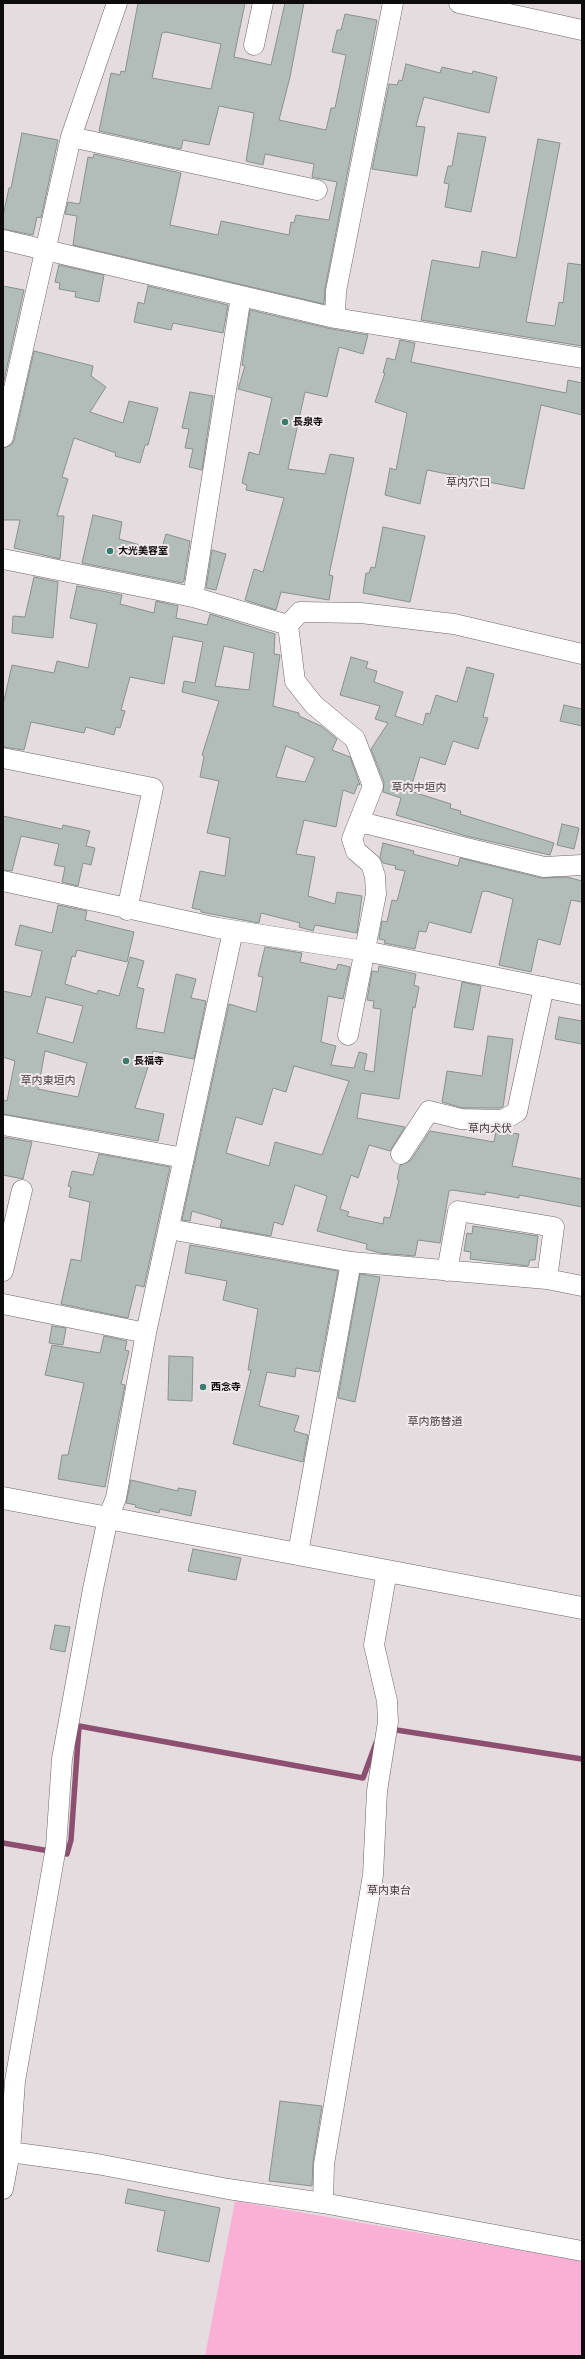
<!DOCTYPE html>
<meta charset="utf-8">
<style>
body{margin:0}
#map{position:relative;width:585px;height:2359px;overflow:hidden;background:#e5dce0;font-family:Roboto,sans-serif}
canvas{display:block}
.frame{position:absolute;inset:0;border:4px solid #0e0b0c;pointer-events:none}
</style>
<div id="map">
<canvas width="585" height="2359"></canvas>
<div class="frame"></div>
</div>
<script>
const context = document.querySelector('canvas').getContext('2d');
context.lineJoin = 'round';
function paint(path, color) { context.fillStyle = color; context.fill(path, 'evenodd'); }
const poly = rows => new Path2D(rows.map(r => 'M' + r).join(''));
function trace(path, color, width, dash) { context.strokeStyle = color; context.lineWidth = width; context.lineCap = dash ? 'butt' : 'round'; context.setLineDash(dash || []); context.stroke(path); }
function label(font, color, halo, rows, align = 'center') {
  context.font = font + ' Roboto,"Noto Sans JP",sans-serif'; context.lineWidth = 4; context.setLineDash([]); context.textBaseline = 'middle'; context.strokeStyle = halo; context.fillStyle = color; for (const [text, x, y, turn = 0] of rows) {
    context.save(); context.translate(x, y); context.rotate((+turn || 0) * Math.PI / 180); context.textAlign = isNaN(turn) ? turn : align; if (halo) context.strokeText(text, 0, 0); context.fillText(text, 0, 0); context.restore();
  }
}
const green = poly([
 [235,2201,582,2261,582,2356,205,2356]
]);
const stream = poly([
 [390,1729,582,1759],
 [3,1843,67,1854,71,1840,79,1726,363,1778,376,1743]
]);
const building = poly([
 [138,3,245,3,234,57,271,65,285,3,304,3,290,77,279,120,326,130,331,108,335,108,346,55,332,52,337,30,341,30,345,14,377,20,325,289,324,304,73,245,77,216,65,214,68,202,79,204,80,202,88,157,93,158,94,154,181,173,170,225,218,235,221,221,289,235,291,222,294,223,296,215,329,220,337,182,312,177,314,164,265,154,263,165,246,161,254,113,219,106,209,145,183,140,181,149,99,131,111,73,120,75,121,71,125,72,138,3],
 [166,32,221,44,211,89,152,78,162,33,166,32],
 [406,64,440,73,442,67,472,74,473,71,497,77,489,113,424,97,416,126,425,127,417,176,372,169,389,84,397,85,399,80,402,81,406,64],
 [22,133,58,140,41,218,37,217,33,235,3,229,3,216,9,188,11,188,22,133],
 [458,133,486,137,471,212,445,207,449,184,444,183,448,166,452,166,458,133],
 [538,139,560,143,526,322,555,326,559,302,563,303,568,263,582,265,582,346,421,320,432,260,479,268,482,251,516,258,538,139],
 [59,265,104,275,99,302,75,297,76,292,59,289,60,283,55,282,59,265],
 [3,286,24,290,3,385,3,286],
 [148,286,228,305,223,333,173,323,171,330,134,322,138,302,144,304,148,286],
 [250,310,332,329,368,335,363,354,339,347,327,397,305,392,288,469,325,474,330,454,354,458,329,575,333,576,329,600,281,592,276,610,245,600,254,569,263,572,284,498,246,490,247,485,242,483,249,452,259,455,272,398,238,389,245,366,242,365,250,310],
 [400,340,415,343,411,362,566,393,568,380,582,383,582,415,541,405,524,489,427,470,420,504,385,495,390,468,396,470,407,413,375,402,385,373,383,373,387,358,395,360,400,340],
 [34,351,93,366,91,376,106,387,90,412,123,423,129,401,158,408,148,445,145,445,140,463,115,456,116,453,74,438,62,477,68,479,57,516,64,516,60,559,14,548,20,520,3,520,3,448,11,445,14,440,34,351],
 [190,392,213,396,202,470,189,467,193,449,185,448,189,429,182,428,190,392],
 [93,515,122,522,119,539,161,551,166,534,190,541,184,581,182,583,82,563,93,515],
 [383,527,425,536,410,602,363,593,366,573,369,573,371,567,375,568,383,527],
 [212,550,226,554,216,590,206,588,212,550],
 [34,577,58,582,53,638,12,633,13,616,25,617,34,577],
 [77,586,122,595,120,604,154,613,156,601,178,606,176,618,207,625,210,614,275,634,274,654,280,655,273,706,299,713,299,716,321,726,337,739,332,750,350,757,360,785,358,784,354,794,343,790,336,827,304,820,296,854,315,857,308,896,335,904,337,892,362,896,357,933,315,925,313,931,299,927,300,923,261,913,259,923,201,912,201,910,192,908,200,871,225,876,230,838,207,833,219,781,200,777,204,756,202,755,219,701,182,692,184,681,195,683,203,642,173,636,164,684,130,677,121,710,125,711,120,728,116,727,114,735,86,727,84,733,31,722,24,750,3,747,3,705,12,665,54,673,57,661,88,668,97,624,70,618,77,586],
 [224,646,254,653,249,690,215,686,224,646],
 [286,746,315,758,305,782,276,777,286,746],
 [351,657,368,662,366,668,377,671,374,682,403,692,395,716,423,725,426,713,430,714,436,695,457,702,467,667,494,674,483,717,488,718,478,749,453,741,445,765,420,757,410,791,451,804,450,808,461,811,460,814,554,843,550,855,466,836,396,815,401,798,383,792,384,782,371,749,388,723,375,719,380,706,340,695,351,657],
 [564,705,582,709,582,726,560,721,564,705],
 [3,816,62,829,63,825,90,831,86,846,95,848,91,865,83,863,78,886,62,882,65,867,54,865,59,844,21,836,12,871,3,870,3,816],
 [562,824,579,828,574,849,557,845,562,824],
 [383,843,414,851,413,854,458,866,460,858,541,878,567,877,582,881,582,902,571,900,560,945,538,939,531,972,499,965,513,899,486,891,482,892,471,933,429,922,426,932,419,931,415,949,384,943,385,940,379,939,382,921,387,922,392,900,397,901,405,871,395,869,396,866,383,863,380,857,383,843],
 [58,905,87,911,85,920,134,932,127,962,77,950,75,957,72,956,65,984,97,994,98,990,119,996,130,957,144,961,137,987,144,989,136,1028,164,1033,176,974,196,979,191,998,206,1001,194,1059,153,1051,135,1108,164,1114,158,1141,3,1114,3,1100,7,1101,15,1061,3,1057,3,991,31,997,42,951,15,945,20,925,52,933,58,905],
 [46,997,83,1006,73,1043,37,1033,46,997],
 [45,1051,87,1063,78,1097,38,1089,45,1051],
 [265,947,302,953,300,962,336,970,338,964,350,967,343,999,328,996,321,1042,336,1046,331,1065,354,1068,359,1052,367,1054,364,1070,374,1072,381,1009,373,1008,374,1001,367,1000,372,971,378,972,379,966,416,974,414,985,419,987,415,1008,413,1007,399,1099,361,1093,357,1118,405,1127,390,1151,369,1145,358,1178,351,1175,340,1209,349,1212,347,1216,383,1224,384,1217,390,1218,399,1180,397,1179,400,1165,411,1160,430,1131,494,1142,496,1131,519,1134,512,1166,582,1179,582,1207,519,1195,519,1198,486,1192,485,1195,452,1190,449,1191,440,1243,418,1240,415,1256,380,1253,366,1249,367,1244,317,1231,327,1196,295,1185,283,1225,274,1222,271,1236,220,1227,222,1220,192,1211,190,1221,182,1220,229,1004,256,1012,263,977,258,976,265,947],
 [294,1066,349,1081,322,1155,275,1142,269,1166,226,1153,236,1117,262,1125,273,1088,286,1092,294,1066],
 [462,982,481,986,473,1030,454,1027,462,982],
 [559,1017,582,1021,582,1044,555,1039,559,1017],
 [488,1036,513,1039,503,1107,500,1108,463,1108,442,1102,447,1071,482,1076,488,1036],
 [3,1137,32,1142,23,1179,3,1175,3,1137],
 [99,1154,170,1167,144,1287,136,1285,128,1318,61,1304,71,1259,81,1261,90,1202,69,1197,71,1187,68,1186,72,1171,93,1175,99,1154],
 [473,1226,538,1236,535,1260,530,1260,528,1266,470,1259,471,1252,464,1251,467,1233,472,1234,473,1226],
 [190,1245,338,1271,319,1372,296,1368,295,1377,267,1372,259,1406,299,1416,294,1431,308,1435,303,1462,233,1444,251,1370,248,1370,258,1309,223,1300,227,1281,185,1273,190,1245],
 [360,1274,380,1277,355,1402,338,1398,360,1274],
 [52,1326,66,1328,63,1345,49,1343,52,1326],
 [104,1336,127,1341,125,1350,129,1351,121,1384,125,1385,105,1487,58,1479,62,1455,68,1455,84,1383,45,1375,52,1345,100,1353,104,1336],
 [169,1356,193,1357,192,1401,168,1400,169,1356],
 [131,1480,178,1491,178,1488,196,1491,191,1516,160,1509,159,1513,135,1507,136,1505,126,1503,131,1480],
 [193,1549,241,1558,236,1580,188,1571,193,1549],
 [55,1625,70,1627,65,1652,50,1649,55,1625],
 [280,2101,322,2106,313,2162,312,2186,269,2181,280,2101],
 [128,2189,220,2208,209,2262,157,2251,165,2211,125,2203,128,2189]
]);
const street = poly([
 [459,3,582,30],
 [254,45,263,3],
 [71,137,317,190],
 [3,240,335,318,582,358],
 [335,318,336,291,393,3],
 [3,437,71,137,117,3],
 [3,559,193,597,288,625],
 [193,597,241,296],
 [3,758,153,788,127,910],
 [360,822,544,867,582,865],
 [3,881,218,928,365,951,582,995],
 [348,1035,376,894,375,876,371,864,356,851,352,839,373,786,355,739,314,705,295,681,288,625,300,612,361,613,454,624,582,654],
 [3,1125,184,1158],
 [401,1154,429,1111,461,1119,503,1120,517,1112,544,987],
 [169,1229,351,1262,547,1279,582,1286],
 [3,1271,22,1190],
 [447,1271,458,1211,554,1227,547,1279],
 [3,1304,146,1333],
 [298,1553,351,1262],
 [10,2152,97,2164,228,2189,323,2203,582,2251],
 [3,2189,10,2152,15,2081,56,1847,62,1759,93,1589,108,1518,116,1498,146,1333,233,931],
 [323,2203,324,2164,373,1875,377,1791,388,1722,387,1701,374,1645,387,1571]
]);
const secondary = poly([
 [3,1498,582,1608]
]);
const markers = [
 [285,422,4,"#397c6e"],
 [110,551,4,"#397c6e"],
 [126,1061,4,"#397c6e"],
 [203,1387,4,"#397c6e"]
];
const poiNames = [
 ["長泉寺",293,422],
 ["大光美容室",118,551],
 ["長福寺",134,1061],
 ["西念寺",211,1387]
];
const neighbourhoodNames = [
 ["草内穴口",468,483],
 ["草内中垣内",419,788],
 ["草内東垣内",48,1081],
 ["草内犬伏",490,1129],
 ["草内筋替道",435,1422],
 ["草内東台",389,1891]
];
paint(green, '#fab0d5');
trace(stream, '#8d4f70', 5.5);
paint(building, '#b2bcb9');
trace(building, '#88918e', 1);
trace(street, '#6c6468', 21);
trace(secondary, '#6c6468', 23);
trace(street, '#fff', 20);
trace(secondary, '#fff', 22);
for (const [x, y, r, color] of markers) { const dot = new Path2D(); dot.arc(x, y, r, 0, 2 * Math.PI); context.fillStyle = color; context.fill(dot); trace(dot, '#f2e9ed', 1.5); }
label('bold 10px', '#0e0b0c', '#f2e9ed', poiNames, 'left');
label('11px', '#443d41', '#f2e9ed', neighbourhoodNames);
</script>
